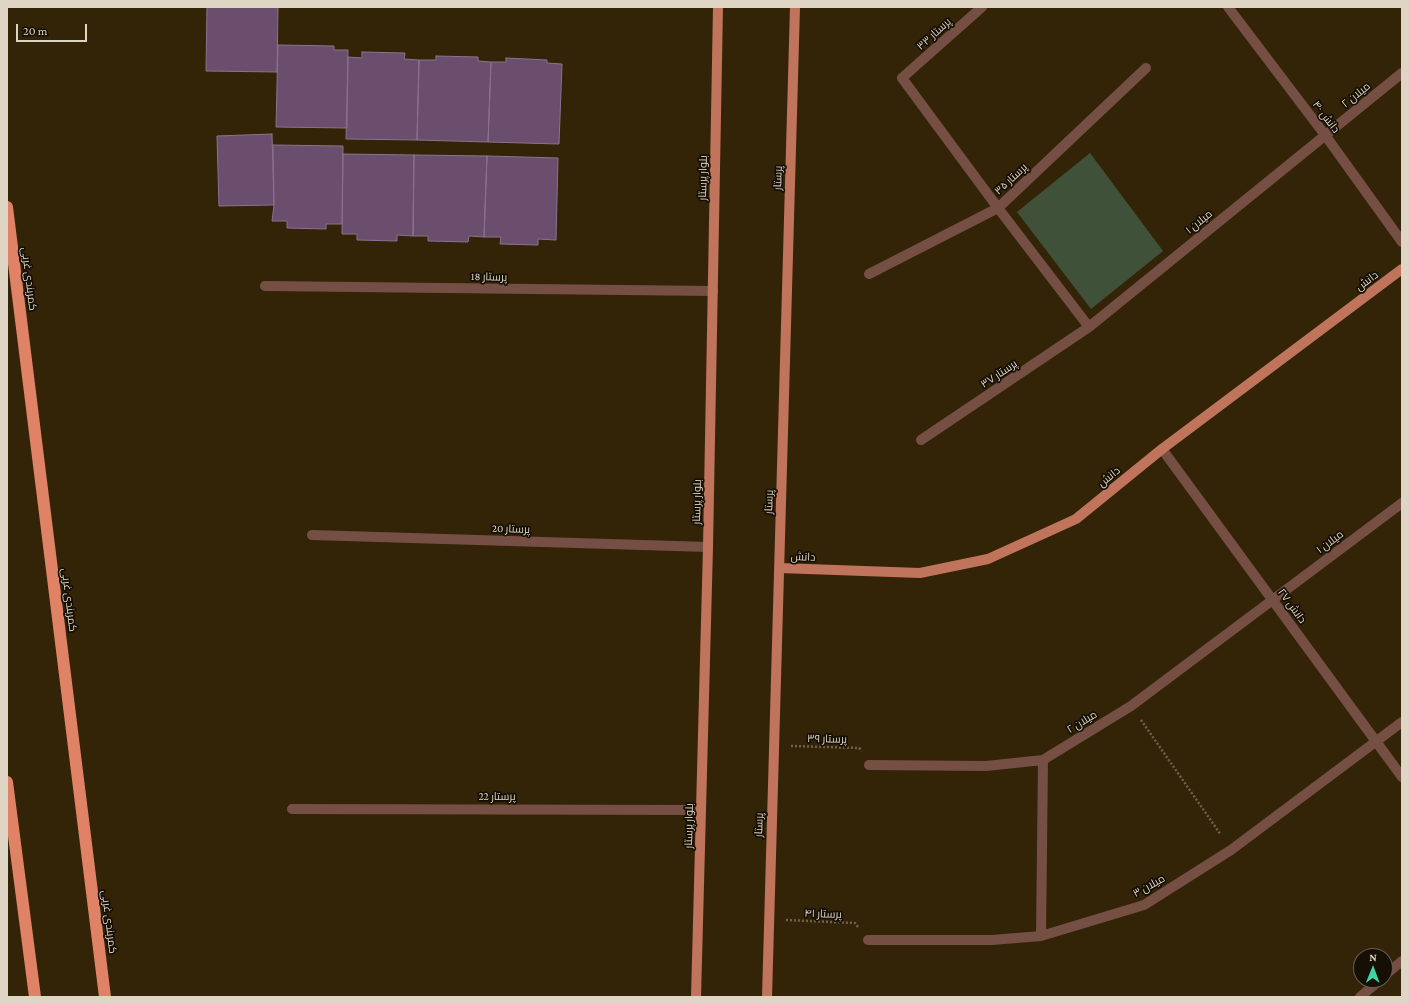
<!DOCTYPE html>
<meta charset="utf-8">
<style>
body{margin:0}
#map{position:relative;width:1409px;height:1004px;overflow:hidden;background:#342407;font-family:"Crimson Pro",serif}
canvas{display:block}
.frame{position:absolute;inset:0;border:8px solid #dfd5c5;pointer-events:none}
.north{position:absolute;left:1353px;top:948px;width:40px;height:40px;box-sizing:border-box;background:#160f05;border:1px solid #665e52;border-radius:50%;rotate:1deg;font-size:11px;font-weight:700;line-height:16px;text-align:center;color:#dfd5c5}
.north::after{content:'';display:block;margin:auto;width:14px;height:18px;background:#3ed4a3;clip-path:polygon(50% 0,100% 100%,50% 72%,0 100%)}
.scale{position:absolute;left:16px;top:24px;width:71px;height:18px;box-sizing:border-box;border:2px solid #dfd5c5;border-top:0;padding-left:5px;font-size:12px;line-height:14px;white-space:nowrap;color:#dfd5c5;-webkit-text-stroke:3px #160f05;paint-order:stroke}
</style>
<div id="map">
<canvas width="1409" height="1004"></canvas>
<div class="frame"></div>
<div class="north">N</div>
<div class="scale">20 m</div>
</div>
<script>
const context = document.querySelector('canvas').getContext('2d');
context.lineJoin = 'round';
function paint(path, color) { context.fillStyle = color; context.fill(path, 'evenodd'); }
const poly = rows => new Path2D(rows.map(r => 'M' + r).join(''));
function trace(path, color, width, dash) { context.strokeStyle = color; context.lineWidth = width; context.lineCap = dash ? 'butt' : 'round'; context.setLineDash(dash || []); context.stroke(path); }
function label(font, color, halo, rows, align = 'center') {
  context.font = font + ' "Crimson Pro",Cairo,serif'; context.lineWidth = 3.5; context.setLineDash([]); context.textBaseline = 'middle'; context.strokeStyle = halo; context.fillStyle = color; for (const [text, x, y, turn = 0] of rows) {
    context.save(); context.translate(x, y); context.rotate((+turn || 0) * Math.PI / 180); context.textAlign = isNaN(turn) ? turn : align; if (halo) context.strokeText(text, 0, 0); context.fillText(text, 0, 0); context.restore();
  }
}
const green = poly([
 [1090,153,1163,251,1091,309,1017,212]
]);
const building = poly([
 [207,7,278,7,277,72,206,71,207,7],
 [278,45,334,46,334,50,348,50,347,128,276,127,278,45],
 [362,52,405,53,404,59,419,60,417,140,346,139,348,57,362,58,362,52],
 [436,56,478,57,478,61,491,62,488,142,417,140,419,60,436,60,436,56],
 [506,58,547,60,547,63,562,64,559,144,488,142,491,62,506,62,506,58],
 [272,134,274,205,219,206,217,136,272,134],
 [273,145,343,146,342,224,326,224,326,229,287,228,287,221,272,221,274,205,273,145],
 [343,154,414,155,413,236,397,235,397,241,357,240,357,234,342,234,343,154],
 [414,155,487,156,484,237,469,236,468,242,428,241,428,236,413,236,414,155],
 [487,156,558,158,556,240,538,239,538,245,500,244,501,237,484,237,487,156]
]);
const path = poly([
 [1141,720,1221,835],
 [791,746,859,748,862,751],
 [786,920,855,923,858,927]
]);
const minor = poly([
 [982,7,902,78,998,208,1089,327],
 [1228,7,1325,135,1402,242],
 [869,274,998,208,1146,68],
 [265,286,713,291],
 [921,440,1089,327,1402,73],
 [1162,449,1402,777],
 [312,535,708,547],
 [869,765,986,766,1043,760,1131,706,1402,503],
 [292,809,701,810],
 [1041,936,1043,760],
 [868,940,992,940,1041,936,1144,905,1231,850,1402,722],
 [1385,975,1402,961],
 [1360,997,1380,980]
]);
const major = poly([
 [779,568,920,573,988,559,1076,519,1162,449,1402,269],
 [696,997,708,547,718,7],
 [767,997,795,7]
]);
const highway = poly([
 [7,207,105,997],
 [7,782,35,997]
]);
const streetNames = [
 ["پرستار ۳۳",934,34,-42],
 ["میلان ۲",1356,95,-39],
 ["دانش ۴۰",1326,117,53],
 ["بلوار پرستار",703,178,-89],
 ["پرستار",778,178,-88],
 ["پرستار ۳۵",1011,179,-43],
 ["میلان ۱",1199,222,-39],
 ["پرستار 18",489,277,1],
 ["کمربندی غربی",29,279,83],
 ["دانش",1367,281,-37],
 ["پرستار ۳۷",999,374,-34],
 ["دانش",1109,477,-39],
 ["بلوار پرستار",697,502,-89],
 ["پرستار",769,502,-88],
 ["پرستار 20",511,529,2],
 ["میلان ۱",1330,542,-37],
 ["دانش",803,557,2],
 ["کمربندی غربی",69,600,83],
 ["دانش ۲۷",1292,606,54],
 ["میلان ۲",1082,722,-32],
 ["پرستار ۳۹",827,739,1],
 ["پرستار 22",497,797],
 ["پرستار",759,825,-88],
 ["بلوار پرستار",689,826,-89],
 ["میلان ۳",1149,886,-29],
 ["پرستار ۴۱",823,914,2],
 ["کمربندی غربی",109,922,83]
];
paint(green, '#405139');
paint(building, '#6b4e6e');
trace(building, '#8b738d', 1);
trace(path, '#6f6249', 2.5, [2, 2]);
trace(minor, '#754f43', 10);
trace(major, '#c1745c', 10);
trace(highway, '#df8266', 12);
label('11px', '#dfd5c5', '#160f05', streetNames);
</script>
